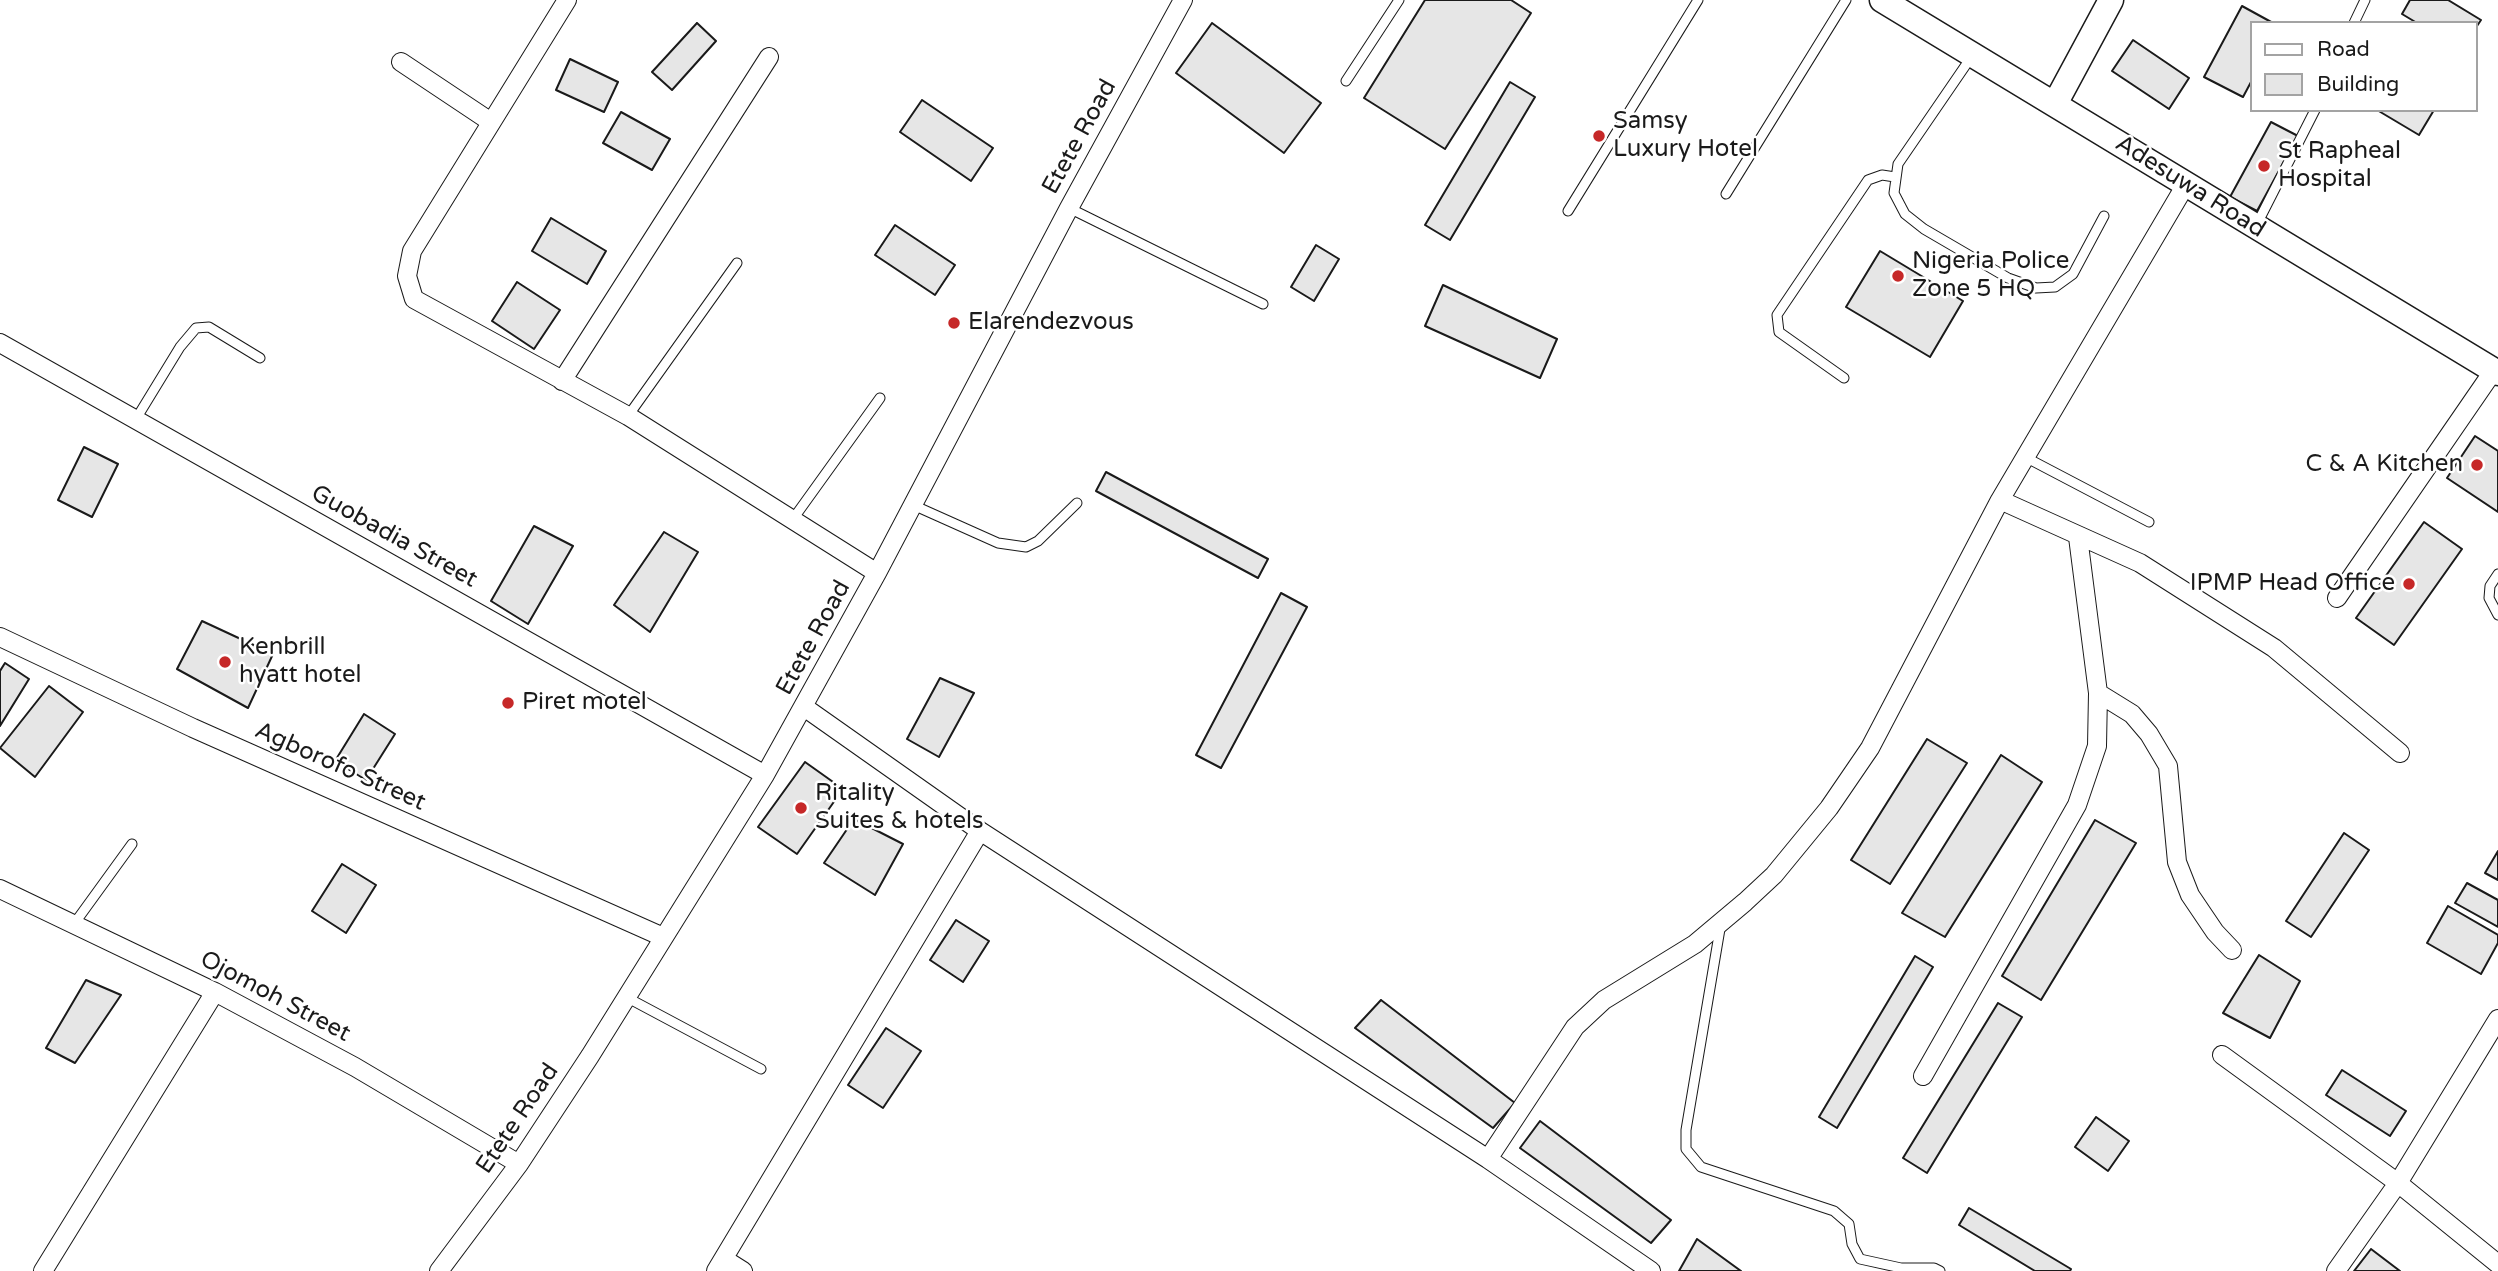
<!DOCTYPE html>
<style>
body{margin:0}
#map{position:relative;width:2498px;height:1271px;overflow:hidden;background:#fff;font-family:"Varela Round",sans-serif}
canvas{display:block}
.legend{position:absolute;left:2250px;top:21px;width:228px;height:91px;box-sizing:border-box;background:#fff;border:2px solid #a3a3a3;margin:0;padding:9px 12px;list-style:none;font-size:21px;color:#1a1a1a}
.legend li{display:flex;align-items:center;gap:14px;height:35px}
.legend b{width:35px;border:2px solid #a3a3a3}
</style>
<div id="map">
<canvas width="2498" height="1271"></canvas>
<ul class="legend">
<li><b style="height:9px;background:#fff"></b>Road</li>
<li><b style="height:19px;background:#e6e6e6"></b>Building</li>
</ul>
</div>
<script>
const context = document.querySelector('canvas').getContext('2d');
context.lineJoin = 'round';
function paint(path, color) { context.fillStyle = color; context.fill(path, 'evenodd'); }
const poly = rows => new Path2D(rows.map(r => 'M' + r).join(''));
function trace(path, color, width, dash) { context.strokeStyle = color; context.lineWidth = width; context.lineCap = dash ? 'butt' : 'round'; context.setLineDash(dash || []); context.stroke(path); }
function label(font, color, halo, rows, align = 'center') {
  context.font = font + ' "Varela Round",sans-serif'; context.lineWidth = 5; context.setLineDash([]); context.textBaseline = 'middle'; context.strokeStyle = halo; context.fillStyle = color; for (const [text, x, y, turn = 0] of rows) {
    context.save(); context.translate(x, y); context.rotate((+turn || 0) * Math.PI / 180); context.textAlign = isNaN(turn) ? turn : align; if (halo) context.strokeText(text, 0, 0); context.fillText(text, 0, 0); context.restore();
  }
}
const building = poly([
 [1425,0,1511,0,1531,13,1445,149,1364,98,1425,0],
 [2410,0,2448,0,2481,20,2475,29,2475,23,2417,23,2402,14,2410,0],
 [2242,6,2273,23,2251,23,2251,82,2243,97,2204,77,2242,6],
 [697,23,716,41,672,90,652,72,697,23],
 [1212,23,1321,103,1284,153,1176,73,1212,23],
 [2133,40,2189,78,2169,109,2112,71,2133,40],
 [570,59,618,82,604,112,556,90,570,59],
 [1510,82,1535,97,1450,240,1425,225,1510,82],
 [922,100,993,148,971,181,900,132,922,100],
 [2377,110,2434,110,2419,135,2377,110],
 [621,112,670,139,652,170,603,143,621,112],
 [2271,122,2298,136,2257,211,2230,197,2271,122],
 [551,218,606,251,587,284,532,251,551,218],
 [895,225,955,265,935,295,875,255,895,225],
 [1316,245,1339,259,1314,301,1291,287,1316,245],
 [1880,251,1963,301,1930,357,1846,307,1880,251],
 [517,282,560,310,534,349,492,321,517,282],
 [1443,285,1557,339,1540,378,1425,326,1443,285],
 [2475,436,2498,451,2498,512,2447,478,2475,436],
 [84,447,118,464,92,517,58,500,84,447],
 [1106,472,1268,559,1258,578,1096,491,1106,472],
 [2424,522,2462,549,2394,645,2356,618,2424,522],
 [534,526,573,546,528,624,491,601,534,526],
 [664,532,698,552,650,632,614,605,664,532],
 [1281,593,1307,607,1221,768,1196,755,1281,593],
 [202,621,273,654,248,708,177,669,202,621],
 [5,663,29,679,0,726,0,671,5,663],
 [940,678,974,693,939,757,907,739,940,678],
 [49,686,83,712,35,777,0,748,49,686],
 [364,714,395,734,366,780,335,761,364,714],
 [1927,739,1967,763,1890,884,1851,860,1927,739],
 [2001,755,2042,782,1945,937,1902,913,2001,755],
 [805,762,843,789,797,854,758,827,805,762],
 [854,819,903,844,875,895,824,863,854,819],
 [2095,820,2136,843,2041,1000,2002,976,2095,820],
 [2344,833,2369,850,2311,937,2286,921,2344,833],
 [2498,851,2498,880,2485,873,2498,851],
 [342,864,376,885,346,933,312,911,342,864],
 [2467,883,2498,900,2498,927,2455,903,2467,883],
 [2448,906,2498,935,2498,943,2481,974,2427,943,2448,906],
 [956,920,989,941,963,982,930,960,956,920],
 [2259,955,2300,981,2270,1038,2223,1013,2259,955],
 [1915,956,1933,967,1837,1128,1819,1117,1915,956],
 [86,980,121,995,75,1063,46,1048,86,980],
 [1381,1000,1515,1103,1493,1128,1355,1028,1381,1000],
 [1998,1003,2022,1017,1927,1173,1903,1158,1998,1003],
 [886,1028,921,1051,883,1108,848,1085,886,1028],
 [2342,1070,2406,1111,2390,1136,2326,1095,2342,1070],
 [2096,1117,2129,1141,2108,1171,2075,1147,2096,1117],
 [1540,1121,1671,1220,1651,1243,1520,1148,1540,1121],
 [1969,1208,2071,1269,2070,1271,2035,1271,1959,1225,1969,1208],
 [1697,1239,1741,1271,1679,1271,1697,1239],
 [2371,1249,2400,1271,2354,1271,2371,1249]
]);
const lane = poly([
 [2354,23,2365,0],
 [1972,56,1898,164,1894,193,1905,214,1924,229,2008,278,2036,288,2055,287,2073,274,2104,216],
 [1346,81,1399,0],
 [1726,194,1846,0],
 [1069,208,1263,304],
 [1568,211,1698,0],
 [2256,226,2315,110],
 [1844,378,1779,332,1777,315,1868,180,1882,175,1895,177],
 [628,416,737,263],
 [136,419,180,347,196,328,209,327,260,358],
 [2025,457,2149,522],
 [913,505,998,543,1026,547,1038,541,1077,503],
 [793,519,880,398],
 [2498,574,2490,586,2489,598,2498,615],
 [1721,923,1686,1130,1686,1149,1701,1167,1834,1211,1849,1224,1852,1244,1860,1259,1901,1268,1934,1268,1940,1271],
 [74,924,132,844],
 [626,997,761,1069]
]);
const street = poly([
 [567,0,412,251,407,276,414,299,628,416,877,573],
 [401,62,491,122],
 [0,343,765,775],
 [562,381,769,57],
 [2000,500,2140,563,2274,648,2400,753],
 [2337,598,2494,370],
 [0,637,193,728,663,937],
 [2098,693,2132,714,2149,734,2168,766,2177,862,2190,895,2215,932,2232,950],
 [804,707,980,831,1488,1159,1651,1271],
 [0,889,215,992,355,1067,519,1164],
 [2222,1055,2398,1183,2498,1264],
 [1923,1076,2077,805,2097,746,2098,693,2078,537],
 [1488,1159,1575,1027,1604,1000,1695,944,1745,902,1774,875,1829,808,1870,748,2000,500,2185,186],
 [724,1259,743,1271],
 [43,1271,215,992],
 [439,1271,519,1164,590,1056,765,775,877,573,1069,208,1183,0],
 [716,1271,980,831],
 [2336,1271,2398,1183,2498,1019]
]);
const secondary = poly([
 [1882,0,2498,373],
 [2055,104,2111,0]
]);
const markers = [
 [1599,136,7,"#c62828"],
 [2264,166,7,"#c62828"],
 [1898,276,7,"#c62828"],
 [954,323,7,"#c62828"],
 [2477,465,7,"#c62828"],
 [2409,584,7,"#c62828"],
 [225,662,7,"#c62828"],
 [508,703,7,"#c62828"],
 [801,808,7,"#c62828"]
];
const poiNames = [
 ["Samsy",1613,122],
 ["Luxury Hotel",1613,150],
 ["St Rapheal",2278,152],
 ["Hospital",2278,180],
 ["Nigeria Police",1912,262],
 ["Zone 5 HQ",1912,290],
 ["Elarendezvous",968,323],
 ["C & A Kitchen",2463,465,"right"],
 ["IPMP Head Office",2395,584,"right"],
 ["Kenbrill",239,648],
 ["hyatt hotel",239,676],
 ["Piret motel",522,703],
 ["Ritality",815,794],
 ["Suites & hotels",815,822]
];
const streetNames = [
 ["Etete Road",1080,137,-61],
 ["Adesuwa Road",2190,187,32],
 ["Guobadia Street",394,537,29],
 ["Etete Road",814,638,-61],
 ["Agborofo Street",340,767,24],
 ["Ojomoh Street",275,997,28],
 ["Etete Road",518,1119,-56]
];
paint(building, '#e6e6e6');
trace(building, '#1a1a1a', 2);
trace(lane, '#1a1a1a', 11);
trace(street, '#1a1a1a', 20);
trace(secondary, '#1a1a1a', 27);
trace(lane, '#fff', 9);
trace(street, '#fff', 18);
trace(secondary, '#fff', 24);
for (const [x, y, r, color] of markers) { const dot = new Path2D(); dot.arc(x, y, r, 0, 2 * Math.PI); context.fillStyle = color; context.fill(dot); trace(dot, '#fff', 2.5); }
label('24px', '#1a1a1a', '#fff', poiNames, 'left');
label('24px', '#1a1a1a', '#fff', streetNames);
</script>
